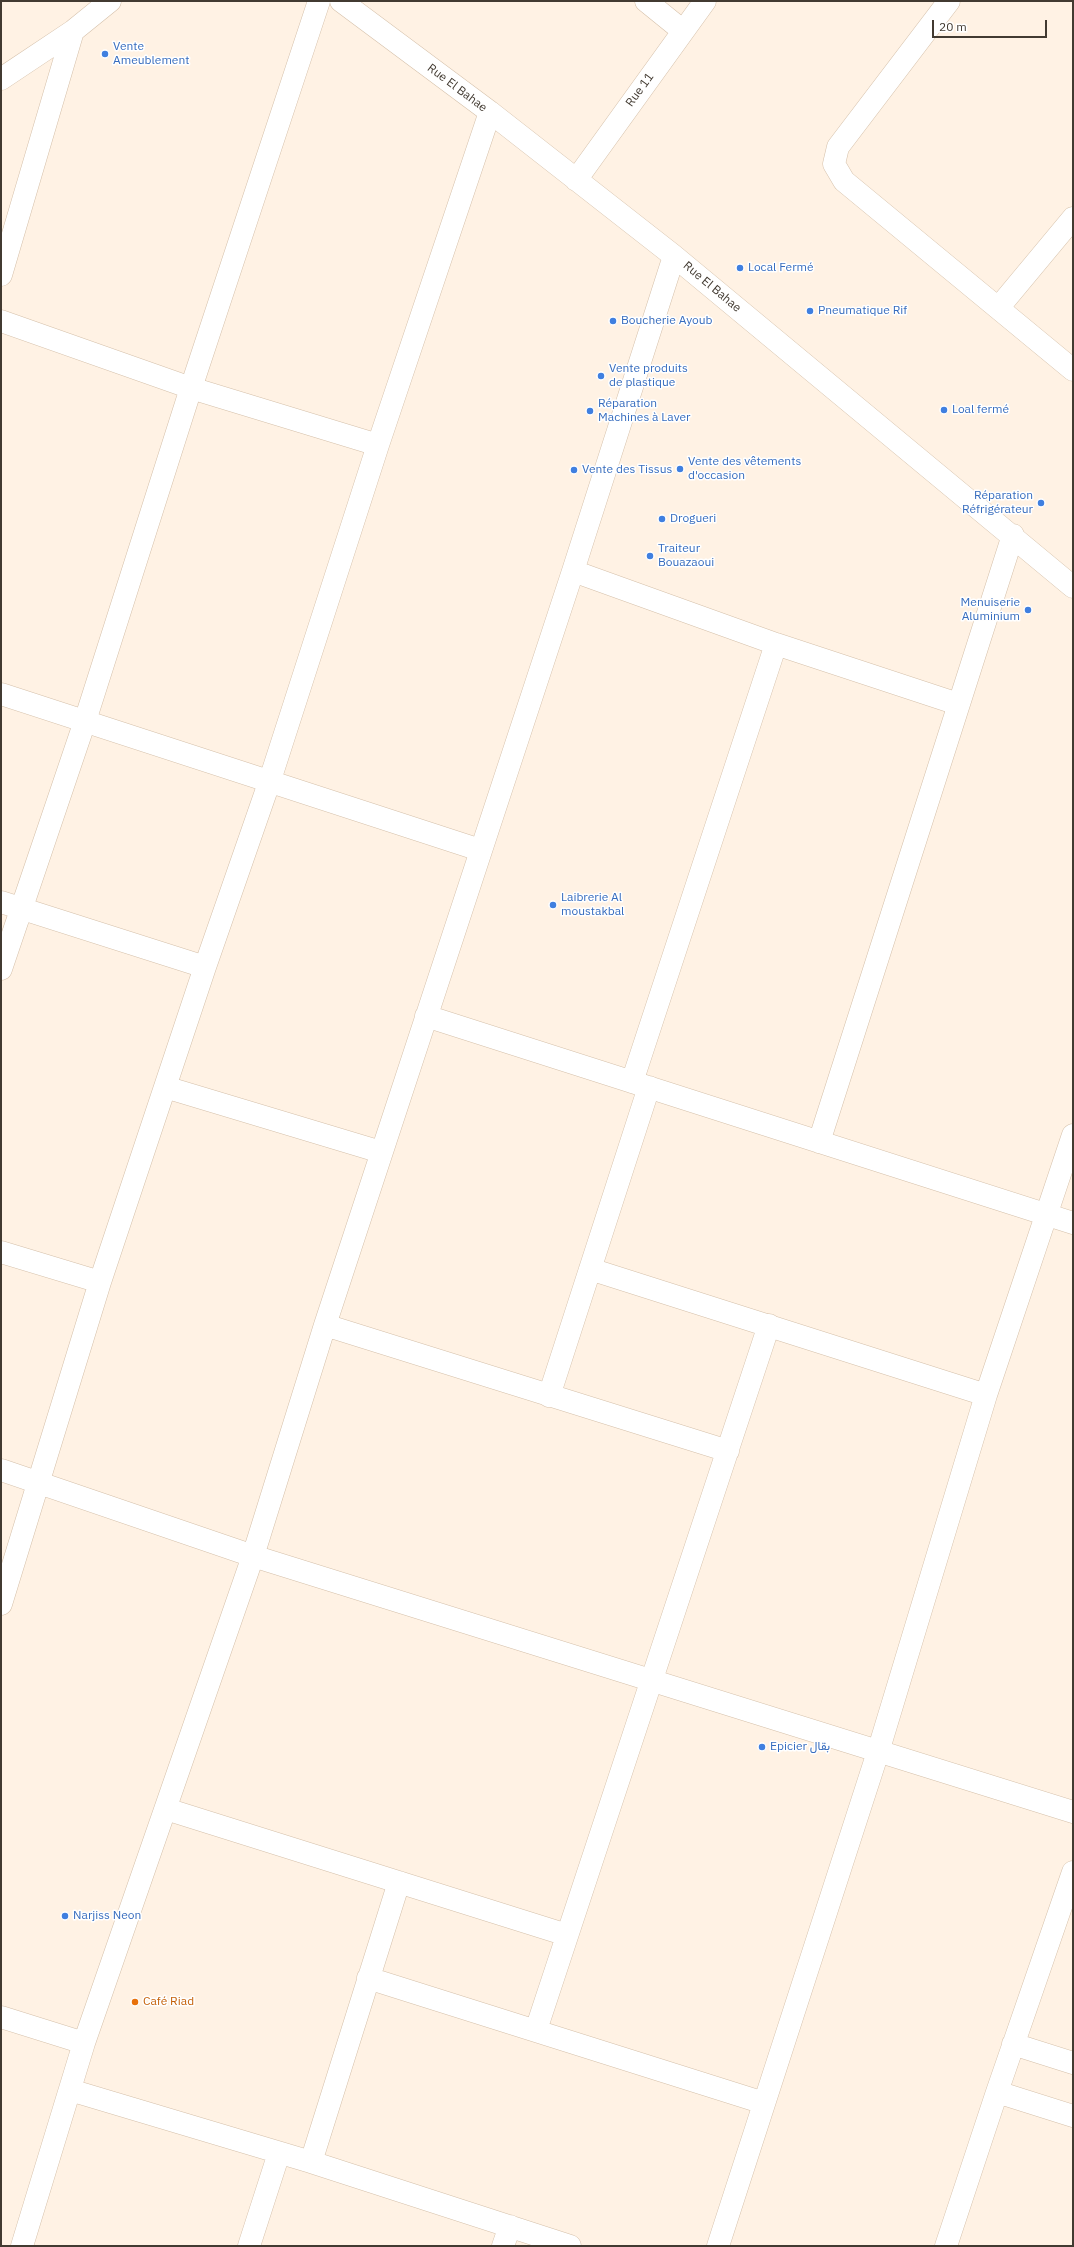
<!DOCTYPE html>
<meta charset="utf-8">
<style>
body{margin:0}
#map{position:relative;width:1074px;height:2247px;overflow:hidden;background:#fff2e4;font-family:"IBM Plex Sans",sans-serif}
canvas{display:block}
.frame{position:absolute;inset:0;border:2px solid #423a31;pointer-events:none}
.scale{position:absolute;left:932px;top:20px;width:115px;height:18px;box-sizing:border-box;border:2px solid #423a31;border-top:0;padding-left:5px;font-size:12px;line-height:14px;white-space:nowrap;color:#423a31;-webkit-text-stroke:3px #fff;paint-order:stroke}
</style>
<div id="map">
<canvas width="1074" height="2247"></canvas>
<div class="frame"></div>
<div class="scale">20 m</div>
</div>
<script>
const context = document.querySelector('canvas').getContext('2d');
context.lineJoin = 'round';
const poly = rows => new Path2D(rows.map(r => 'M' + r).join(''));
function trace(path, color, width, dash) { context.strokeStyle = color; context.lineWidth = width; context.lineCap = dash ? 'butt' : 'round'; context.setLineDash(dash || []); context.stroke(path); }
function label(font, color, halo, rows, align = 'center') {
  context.font = font + ' "IBM Plex Sans",Vazirmatn,sans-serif'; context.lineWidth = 3; context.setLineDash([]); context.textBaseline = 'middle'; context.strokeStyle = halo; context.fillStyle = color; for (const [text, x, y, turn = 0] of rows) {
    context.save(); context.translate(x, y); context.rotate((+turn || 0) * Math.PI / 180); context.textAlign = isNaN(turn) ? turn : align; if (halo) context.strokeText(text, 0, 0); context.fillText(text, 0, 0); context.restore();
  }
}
const minor = poly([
 [341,1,490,112,674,256,1073,587],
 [646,1,683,31],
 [949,1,838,147,834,164,844,181,1073,370],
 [1,79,73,31,110,1],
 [576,180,705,1],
 [1,275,73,31],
 [999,307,1073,218],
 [1,321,191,388,378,445],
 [573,571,776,644,958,704],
 [1,694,480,850],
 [1,902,205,967],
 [1,969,85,721,191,388,319,1],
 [426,1016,1073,1223],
 [632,1082,776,644],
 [165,1087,381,1152],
 [819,1142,1013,535],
 [1,1252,100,1282],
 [590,1269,986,1395],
 [325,1325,728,1451],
 [549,1396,649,1087],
 [1,1470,253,1556,1073,1812],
 [1,1604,100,1282,205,967,269,783,378,445,490,112],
 [166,1809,567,1935],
 [368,1978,764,2103],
 [1,2017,84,2043],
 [536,2030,769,1325],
 [1013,2044,1073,2063],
 [70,2090,311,2162,570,2246],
 [997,2092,1073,2116],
 [311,2162,399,1882],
 [22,2246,84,2043,253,1556,325,1325,573,571,674,256],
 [249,2246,279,2153],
 [503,2246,510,2226],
 [718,2246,878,1752,986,1395,1073,1135],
 [946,2246,997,2092,1073,1872]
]);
const markers = [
 [105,54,4,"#3f7fe0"],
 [740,268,4,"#3f7fe0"],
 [810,311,4,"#3f7fe0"],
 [613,321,4,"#3f7fe0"],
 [601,376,4,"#3f7fe0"],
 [944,410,4,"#3f7fe0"],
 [590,411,4,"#3f7fe0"],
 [680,469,4,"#3f7fe0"],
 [574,470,4,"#3f7fe0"],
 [1041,503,4,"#3f7fe0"],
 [662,519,4,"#3f7fe0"],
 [650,556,4,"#3f7fe0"],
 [1028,610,4,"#3f7fe0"],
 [553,905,4,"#3f7fe0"],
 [762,1747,4,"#3f7fe0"],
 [65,1916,4,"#3f7fe0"],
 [135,2002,4,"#e8710a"]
];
const shopNames = [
 ["Vente",113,47],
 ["Ameublement",113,61],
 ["Local Fermé",748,268],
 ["Pneumatique Rif",818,311],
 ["Boucherie Ayoub",621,321],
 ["Vente produits",609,369],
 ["de plastique",609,383],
 ["Réparation",598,404],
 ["Machines à Laver",598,418],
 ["Loal fermé",952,410],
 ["Vente des vêtements",688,462],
 ["d'occasion",688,476],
 ["Vente des Tissus",582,470],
 ["Réparation",1033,496,"right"],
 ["Réfrigérateur",1033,510,"right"],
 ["Drogueri",670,519],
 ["Traiteur",658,549],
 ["Bouazaoui",658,563],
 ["Menuiserie",1020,603,"right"],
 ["Aluminium",1020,617,"right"],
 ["Laibrerie Al",561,898],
 ["moustakbal",561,912],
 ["Epicier بقال",770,1747],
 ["Narjiss Neon",73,1916]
];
const streetNames = [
 ["Rue El Bahae",457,88,37],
 ["Rue 11",640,90,-54],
 ["Rue El Bahae",712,287,40]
];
const foodNames = [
 ["Café Riad",143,2002]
];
trace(minor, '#d5c0aa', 23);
trace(minor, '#fff', 22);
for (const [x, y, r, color] of markers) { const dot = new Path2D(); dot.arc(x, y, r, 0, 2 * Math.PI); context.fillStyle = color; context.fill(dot); trace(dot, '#fff', 1.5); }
label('12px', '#366cbe', '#fff', shopNames, 'left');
label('12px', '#423a31', '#fff', streetNames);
label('12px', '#c56008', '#fff', foodNames, 'left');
</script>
